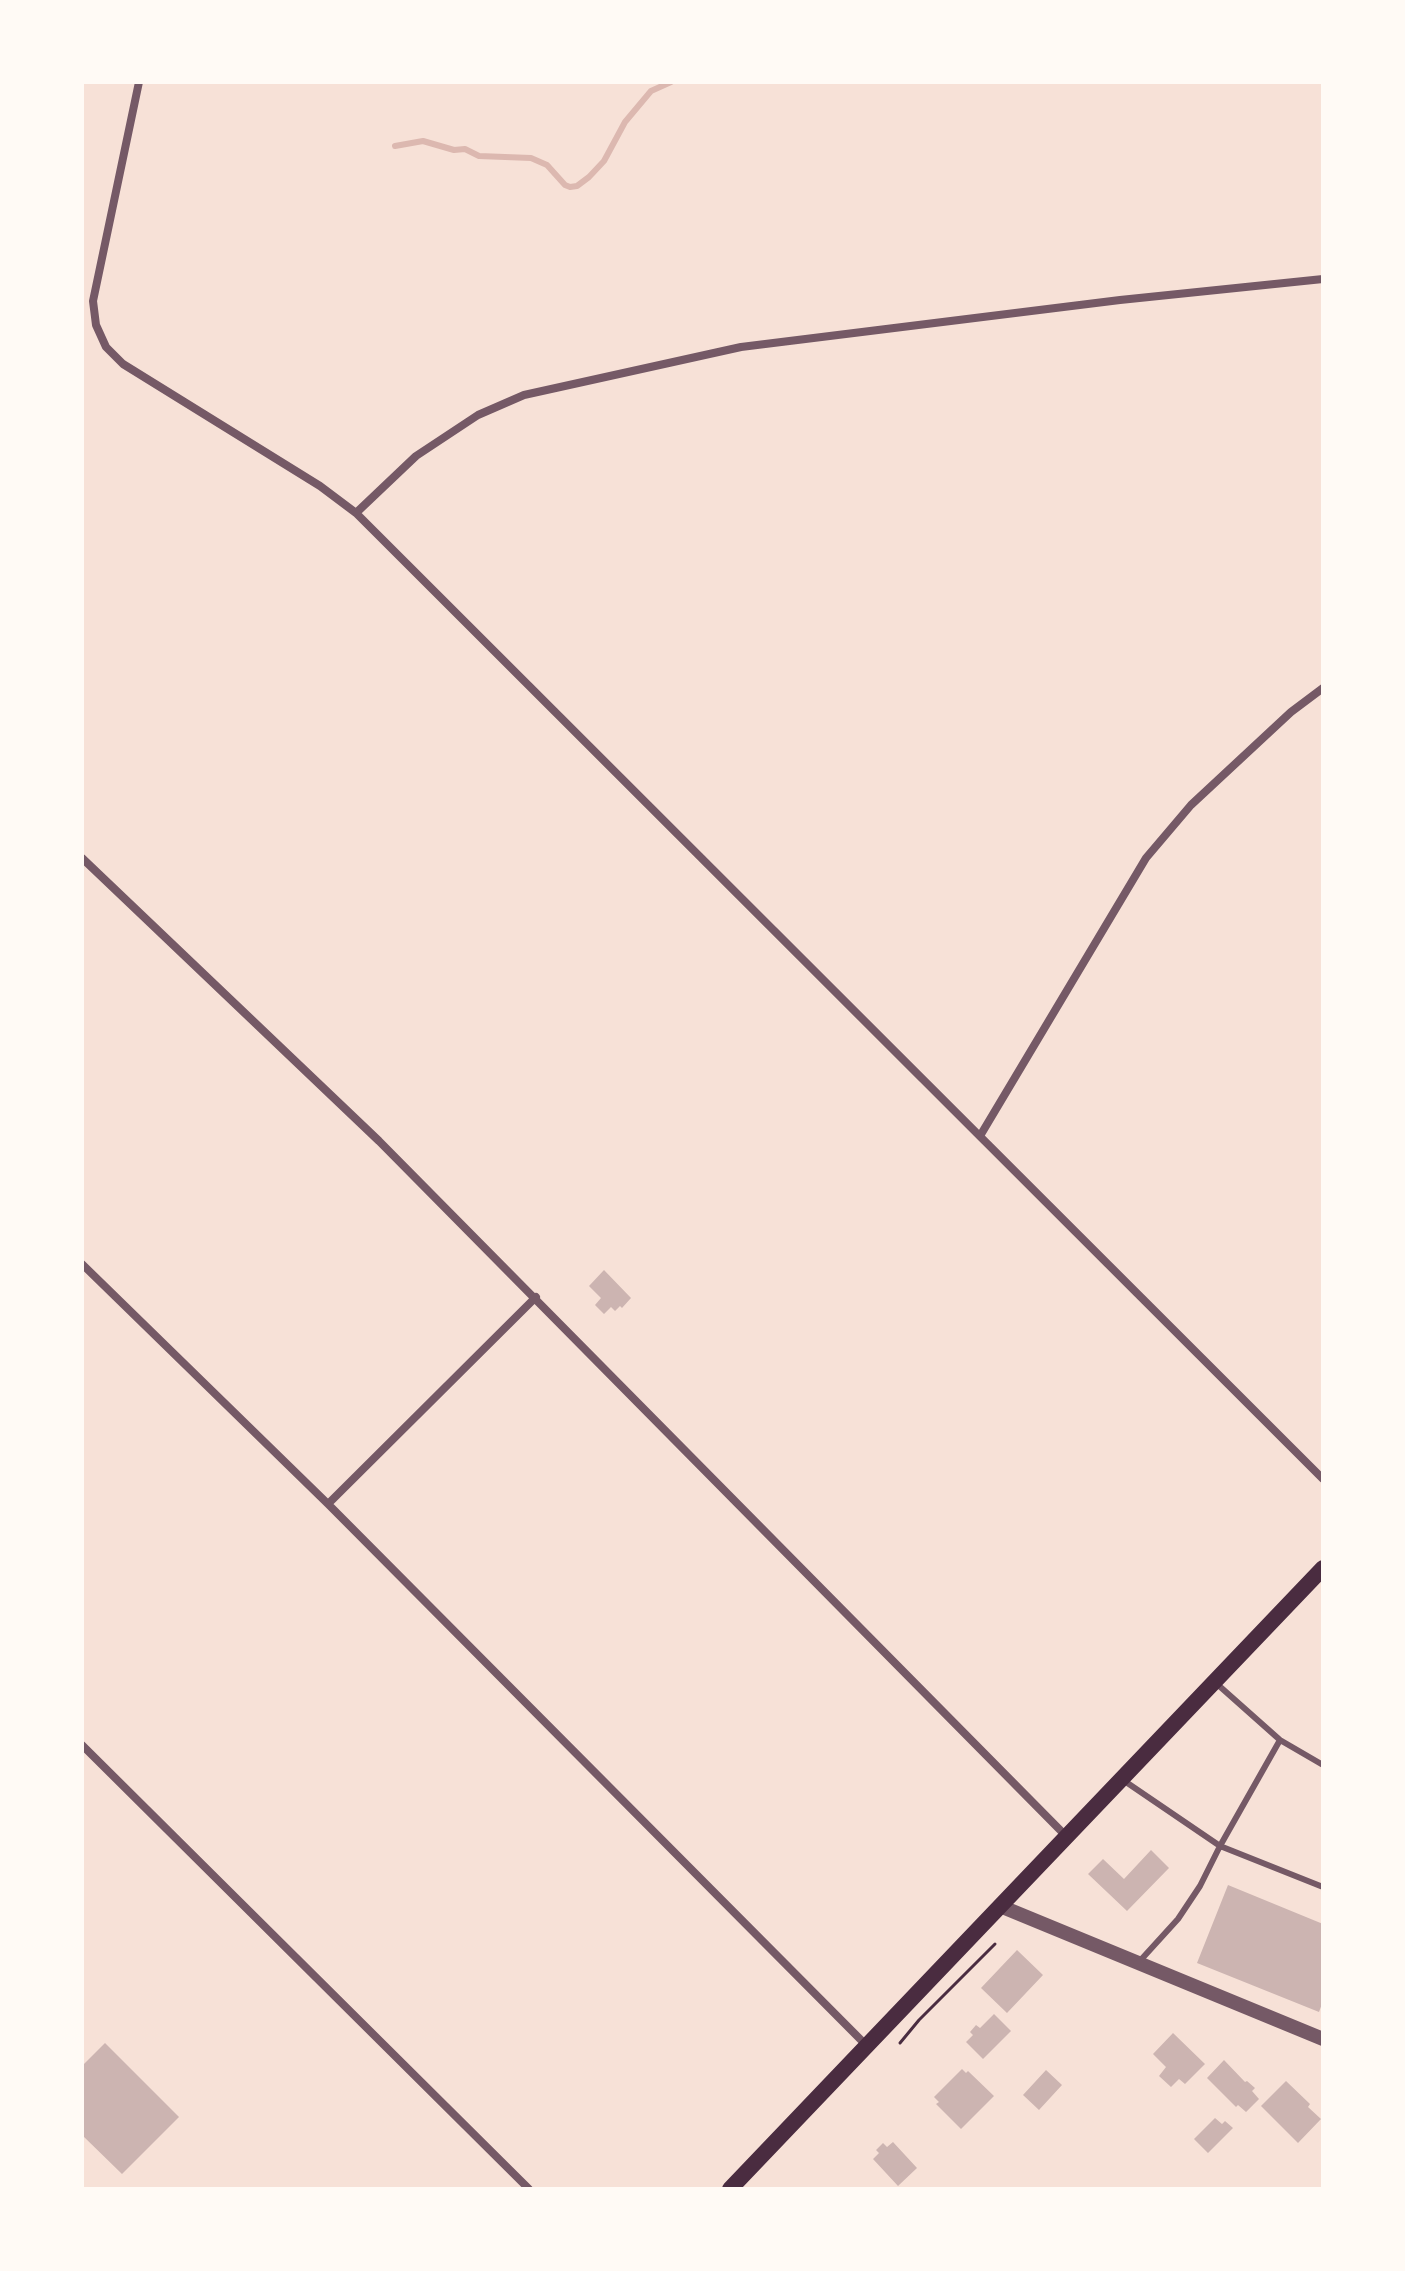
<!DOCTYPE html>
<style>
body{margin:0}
#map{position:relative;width:1405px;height:2271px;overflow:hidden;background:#f7e1d7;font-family:"Asap Condensed",sans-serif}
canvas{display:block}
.frame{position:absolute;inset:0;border:84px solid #fffaf5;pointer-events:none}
</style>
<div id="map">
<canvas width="1405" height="2271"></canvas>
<div class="frame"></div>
</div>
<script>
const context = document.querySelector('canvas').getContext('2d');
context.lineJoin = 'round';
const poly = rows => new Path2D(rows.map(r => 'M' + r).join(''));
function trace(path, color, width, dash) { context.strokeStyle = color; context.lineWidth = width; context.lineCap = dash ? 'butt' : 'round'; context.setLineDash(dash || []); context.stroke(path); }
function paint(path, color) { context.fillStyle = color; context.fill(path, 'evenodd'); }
const stream = poly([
 [395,146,423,141,454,150,465,149,479,156,531,158,547,165,565,185,570,187,577,186,589,177,604,161,625,122,651,91,671,82]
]);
const building = poly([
 [604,1270,631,1298,622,1308,620,1306,615,1311,611,1307,604,1314,595,1305,601,1298,589,1286],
 [1151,1850,1169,1868,1127,1911,1088,1874,1103,1859,1124,1879],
 [1228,1885,1323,1924,1323,2001,1319,2012,1197,1963],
 [1017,1950,1043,1975,1007,2013,981,1988],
 [994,2014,1011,2031,983,2059,966,2042,973,2035,970,2032,976,2025,980,2028],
 [1173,2033,1205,2064,1185,2084,1179,2079,1171,2087,1159,2076,1166,2067,1153,2054],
 [105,2043,179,2117,122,2174,82,2135,82,2066],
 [1224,2060,1245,2082,1247,2081,1255,2088,1252,2091,1259,2099,1246,2112,1238,2105,1236,2107,1207,2078],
 [962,2069,966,2073,968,2071,994,2096,961,2129,936,2104,939,2102,934,2097],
 [1046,2070,1062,2085,1039,2110,1023,2095],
 [1286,2081,1310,2104,1308,2107,1321,2119,1298,2143,1261,2106],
 [1215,2118,1222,2124,1225,2121,1233,2128,1208,2153,1194,2139],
 [893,2142,917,2168,898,2186,873,2159,879,2153,876,2150,883,2143,887,2147]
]);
const path = poly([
 [900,2043,919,2020,995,1944]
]);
const service = poly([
 [1217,1684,1280,1740,1323,1765],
 [1123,1780,1220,1846,1323,1887],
 [1138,1963,1178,1919,1200,1886,1220,1846,1280,1740]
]);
const minor = poly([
 [139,82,93,301,96,325,106,347,123,364,320,486,356,513,1323,1479],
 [356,513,416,456,478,415,524,395,741,347,1120,300,1323,279],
 [82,858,379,1141,1066,1836],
 [980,1136,1146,858,1191,805,1291,712,1323,688],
 [82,1264,328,1504,866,2045],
 [328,1504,536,1297],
 [82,1745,529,2189]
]);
const tertiary = poly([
 [1000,1906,1323,2039]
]);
const secondary = poly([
 [730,2189,1323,1568]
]);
trace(stream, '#dcb8b0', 6);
paint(building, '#ccb4b1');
trace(path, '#4a2c40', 3);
trace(service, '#755966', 6);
trace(minor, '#755966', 8);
trace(tertiary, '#755966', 14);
trace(secondary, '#4a2c40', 16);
</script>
